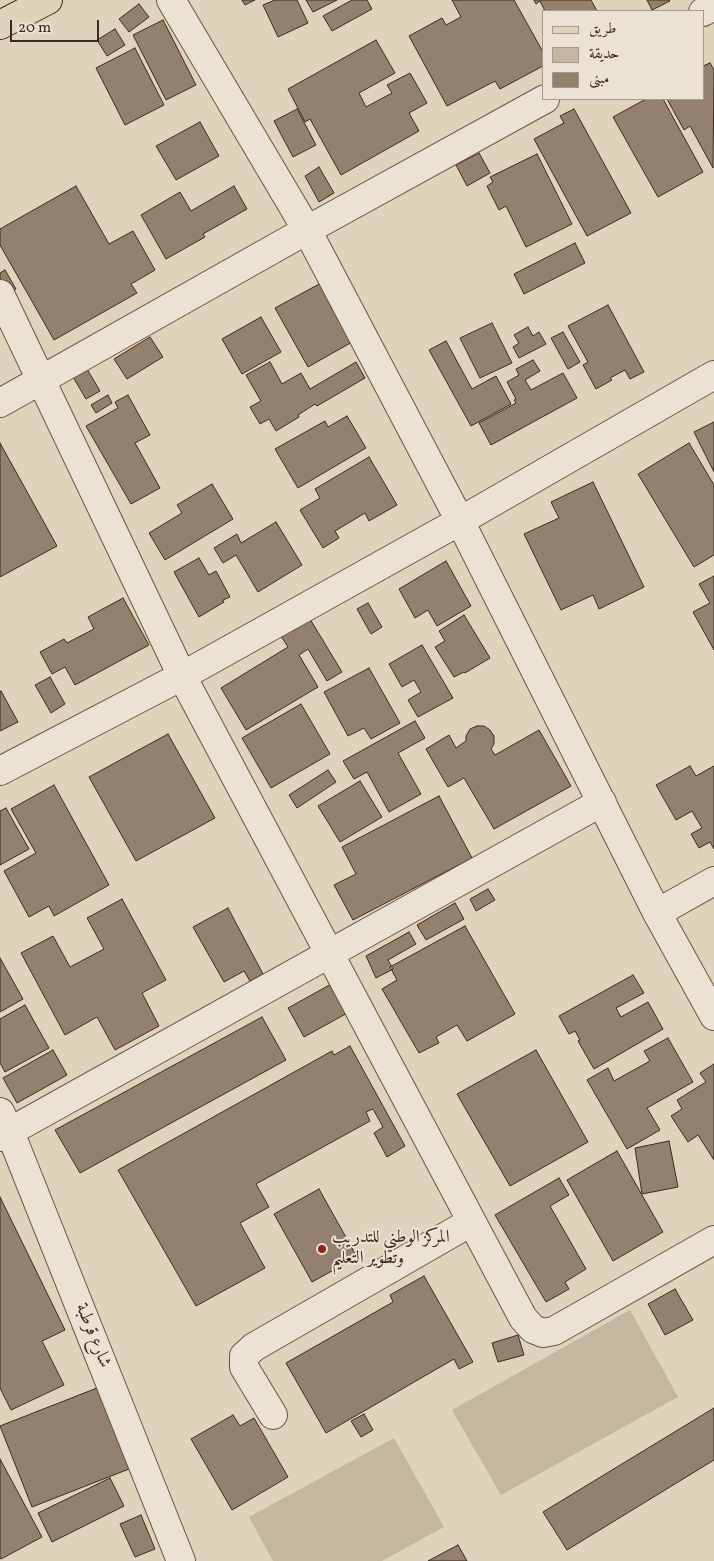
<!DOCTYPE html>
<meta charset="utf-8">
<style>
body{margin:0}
#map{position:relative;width:714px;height:1561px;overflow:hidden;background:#e0d3bb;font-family:Vollkorn,Amiri,serif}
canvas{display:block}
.legend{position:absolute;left:542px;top:10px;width:162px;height:90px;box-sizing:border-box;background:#ebe2d3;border:1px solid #a79889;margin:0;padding:6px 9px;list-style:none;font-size:15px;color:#40291b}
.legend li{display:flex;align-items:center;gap:10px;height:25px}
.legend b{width:25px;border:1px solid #a79889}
.scale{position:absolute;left:10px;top:20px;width:89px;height:22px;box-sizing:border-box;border:2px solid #40291b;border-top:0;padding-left:6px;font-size:15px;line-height:18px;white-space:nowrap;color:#40291b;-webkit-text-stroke:4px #ebe2d3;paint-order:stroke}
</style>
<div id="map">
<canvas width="714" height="1561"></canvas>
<ul class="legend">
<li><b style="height:6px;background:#e0d3bb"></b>طريق</li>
<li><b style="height:14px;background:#c5b6a0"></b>حديقة</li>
<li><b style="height:14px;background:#93816e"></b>مبنى</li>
</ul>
<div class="scale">20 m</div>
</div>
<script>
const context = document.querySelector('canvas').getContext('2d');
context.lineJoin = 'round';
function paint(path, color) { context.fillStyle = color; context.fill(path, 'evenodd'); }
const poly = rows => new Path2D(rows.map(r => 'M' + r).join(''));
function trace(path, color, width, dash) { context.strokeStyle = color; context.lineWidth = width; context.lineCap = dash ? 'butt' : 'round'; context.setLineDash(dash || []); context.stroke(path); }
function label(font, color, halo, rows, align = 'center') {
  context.font = font + ' Vollkorn,Amiri,serif'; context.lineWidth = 4; context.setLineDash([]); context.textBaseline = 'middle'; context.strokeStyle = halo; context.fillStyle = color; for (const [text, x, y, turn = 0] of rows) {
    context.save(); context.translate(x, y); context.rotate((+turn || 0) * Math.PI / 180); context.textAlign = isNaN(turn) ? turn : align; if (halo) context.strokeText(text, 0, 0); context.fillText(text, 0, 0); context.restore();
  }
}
const green = poly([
 [630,1310,678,1397,501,1495,452,1410],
 [394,1438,444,1527,382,1561,273,1561,249,1517]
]);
const building = poly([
 [242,0,255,0,245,5,242,0],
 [275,0,297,0,308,23,278,37,263,5,275,0],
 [306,0,337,0,313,12,306,0],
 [352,0,367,0,372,9,332,31,323,16,352,0],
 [452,0,514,0,543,52,543,66,500,89,495,81,447,106,409,36,442,18,446,25,461,17,452,0],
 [534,0,591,0,597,11,545,11,540,1,536,4,534,0],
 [647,0,669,0,670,1,652,10,647,0],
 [139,4,149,17,129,32,119,19,139,4],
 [163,20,196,85,166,100,133,35,163,20],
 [115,29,125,45,107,56,97,40,115,29],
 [376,40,395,73,359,93,366,107,392,93,387,85,410,73,427,103,409,113,419,131,341,175,310,119,305,122,288,89,376,40],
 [135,48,164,105,125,125,96,68,135,48],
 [710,63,714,70,713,168,690,126,684,130,667,99,703,99,703,66,710,63],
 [646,99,663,99,703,172,658,197,613,117,646,99],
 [297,109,316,145,293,157,274,121,297,109],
 [574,109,631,213,587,236,534,139,564,123,560,116,574,109],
 [200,122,219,156,176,180,156,146,200,122],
 [479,153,490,173,467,186,456,165,479,153],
 [537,154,572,224,526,247,506,206,499,210,487,186,493,182,490,177,537,154],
 [319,167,334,193,319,202,305,176,319,167],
 [76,186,109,244,133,231,155,270,131,284,137,293,54,340,0,245,0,229,76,186],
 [234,186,247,209,203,234,205,237,166,259,141,215,180,192,191,211,234,186],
 [575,243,585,263,524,294,514,274,575,243],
 [5,270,16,289,3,295,0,289,0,273,5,270],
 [321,283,354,341,308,367,275,308,321,283],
 [608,305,644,372,630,379,625,370,610,378,612,380,596,389,583,365,588,362,568,326,608,305],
 [261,317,281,352,242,374,222,339,261,317],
 [492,323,512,363,480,378,460,338,492,323],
 [528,327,533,336,539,332,546,344,519,358,513,347,519,343,514,335,528,327],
 [563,332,580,362,568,369,551,338,563,332],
 [150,337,163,357,127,379,114,359,150,337],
 [446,341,472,389,496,376,511,404,471,426,429,350,446,341],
 [533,360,540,371,525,380,531,390,563,373,577,398,491,445,479,423,516,403,514,400,516,399,507,382,519,375,516,369,533,360],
 [270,362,282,384,301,373,310,389,356,362,365,378,317,406,315,404,298,415,299,417,276,431,269,419,260,424,250,407,261,401,246,375,270,362],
 [87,369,100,391,86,399,73,377,87,369],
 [108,395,112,403,96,413,91,405,108,395],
 [128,395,150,435,135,443,160,488,131,504,86,426,118,408,115,402,128,395],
 [347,416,366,448,298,488,275,449,325,421,328,427,347,416],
 [714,422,714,472,694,432,714,422],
 [0,443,57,546,0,577,0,443],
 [689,443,714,485,714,555,694,567,638,474,689,443],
 [369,457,397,505,369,521,365,513,335,531,339,538,323,548,300,510,320,498,315,489,369,457],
 [593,482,644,587,599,609,593,595,561,610,524,534,559,518,551,502,593,482],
 [212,484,233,519,165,560,149,533,182,513,177,505,212,484],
 [276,522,302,565,258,592,236,555,223,563,214,548,237,534,241,543,276,522],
 [199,558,209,575,216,571,230,597,223,600,224,602,199,617,174,572,199,558],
 [446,561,471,606,437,626,428,610,415,618,399,589,446,561],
 [714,576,714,650,693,612,710,603,699,584,714,576],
 [123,598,149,645,75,685,65,667,52,674,40,652,64,639,67,643,94,629,88,617,123,598],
 [368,603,382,627,371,634,357,609,368,603],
 [464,615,490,658,465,673,464,672,454,677,435,647,445,641,439,631,464,615],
 [310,619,342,672,327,681,308,649,299,655,318,687,246,730,221,688,288,647,281,636,310,619],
 [422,645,453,698,418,717,408,700,421,692,414,680,402,687,389,664,422,645],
 [369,668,400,723,371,739,364,728,348,736,324,692,369,668],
 [50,677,65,704,51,713,35,685,50,677],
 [1,691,18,722,0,731,0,692,1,691],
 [301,704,330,754,271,788,242,738,301,704],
 [415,721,425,738,398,753,421,794,389,812,367,772,354,779,343,761,415,721],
 [477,726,484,726,490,730,494,736,494,744,491,749,495,755,539,730,571,786,494,829,464,778,448,787,426,749,449,735,456,748,466,741,466,736,470,729,477,726],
 [168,734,215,818,136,861,89,777,168,734],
 [690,766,696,776,714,766,714,849,710,842,699,848,691,834,702,828,692,811,676,820,656,785,690,766],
 [328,770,336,782,297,808,289,795,328,770],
 [360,781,382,817,340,842,318,806,360,781],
 [54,785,109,885,54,916,49,906,29,917,4,871,36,853,11,809,54,785],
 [439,796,472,858,353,920,334,885,356,874,342,847,439,796],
 [6,808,29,849,0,865,0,811,6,808],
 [488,889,495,900,476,911,470,899,488,889],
 [122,899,166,980,142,993,159,1026,115,1050,97,1017,65,1035,21,953,53,936,70,967,104,949,87,918,122,899],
 [455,903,464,919,426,940,417,925,455,903],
 [228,908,263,974,250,981,244,971,224,982,193,927,228,908],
 [465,926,515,1014,467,1041,457,1025,436,1037,439,1043,419,1053,382,989,397,980,390,967,465,926],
 [409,932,416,944,388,960,393,969,376,978,366,956,409,932],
 [0,958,23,999,0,1012,0,958],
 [633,975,644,993,616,1008,621,1017,648,1002,663,1029,594,1069,578,1041,580,1040,575,1031,569,1034,559,1016,633,975],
 [335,982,351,1011,304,1037,288,1008,335,982],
 [25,1005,49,1048,5,1072,0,1063,0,1019,25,1005],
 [262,1017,286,1060,80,1173,55,1130,262,1017],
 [668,1038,693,1082,647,1108,660,1130,627,1149,587,1080,608,1068,614,1081,650,1061,644,1051,668,1038],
 [350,1046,405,1146,387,1157,374,1133,383,1127,373,1109,366,1112,370,1121,256,1184,269,1207,240,1223,265,1268,196,1306,118,1170,332,1051,334,1055,350,1046],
 [53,1050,67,1075,17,1103,3,1078,53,1050],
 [536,1050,588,1142,510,1186,457,1094,536,1050],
 [714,1064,714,1160,698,1135,688,1142,671,1116,682,1109,677,1100,706,1082,700,1073,714,1064],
 [669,1141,678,1187,642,1194,635,1148,669,1141],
 [617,1151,663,1232,613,1261,567,1180,617,1151],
 [559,1178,569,1195,550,1206,586,1269,565,1282,569,1289,546,1302,495,1215,559,1178],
 [319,1189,357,1257,312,1282,274,1214,319,1189],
 [0,1197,65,1330,42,1341,64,1385,11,1410,0,1388,0,1197],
 [424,1276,473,1362,459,1369,454,1359,326,1433,286,1363,393,1302,390,1295,424,1276],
 [675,1289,693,1320,665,1335,648,1304,675,1289],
 [518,1335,524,1355,498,1362,492,1343,518,1335],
 [97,1388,129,1469,32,1507,0,1426,97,1388],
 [714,1408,714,1460,567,1550,543,1512,714,1408],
 [364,1414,373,1430,361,1437,351,1421,364,1414],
 [233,1415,240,1426,254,1418,288,1477,232,1510,191,1439,233,1415],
 [0,1459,42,1537,1,1559,0,1558,0,1459],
 [110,1478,124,1506,52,1542,38,1513,110,1478],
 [141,1515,155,1549,135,1557,120,1524,141,1515],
 [458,1545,467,1561,428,1561,458,1545]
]);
const minor = poly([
 [171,0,307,230,460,521,657,913,714,1016],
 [703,12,714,6],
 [0,294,182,676,523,1318,533,1329,543,1333,554,1331,714,1240],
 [0,403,307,230,545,99],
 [0,771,182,676,460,521,714,375],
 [657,913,714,881],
 [0,1112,10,1132,181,1561],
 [0,1137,602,802],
 [273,1415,244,1367,244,1356,254,1347,471,1222]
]);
const major = poly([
 [0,25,48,0]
]);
const markers = [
 [322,1249,5,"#8f2418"]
];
const poiNames = [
 ["المركز الوطني للتدريب",332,1239],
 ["وتطوير التعليم",332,1260]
];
const streetNames = [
 ["شارع قرطبة",92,1336,68]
];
paint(green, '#c5b6a0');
paint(building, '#93816e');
trace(building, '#40291b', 1);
trace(minor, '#685443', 30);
trace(major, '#40291b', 30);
trace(minor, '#ebe2d3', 28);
trace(major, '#e0d3bb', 28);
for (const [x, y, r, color] of markers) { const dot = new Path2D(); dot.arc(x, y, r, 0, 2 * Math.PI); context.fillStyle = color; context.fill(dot); trace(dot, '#ebe2d3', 2); }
label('18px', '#40291b', '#ebe2d3', poiNames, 'left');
label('18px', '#40291b', '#ebe2d3', streetNames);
</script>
